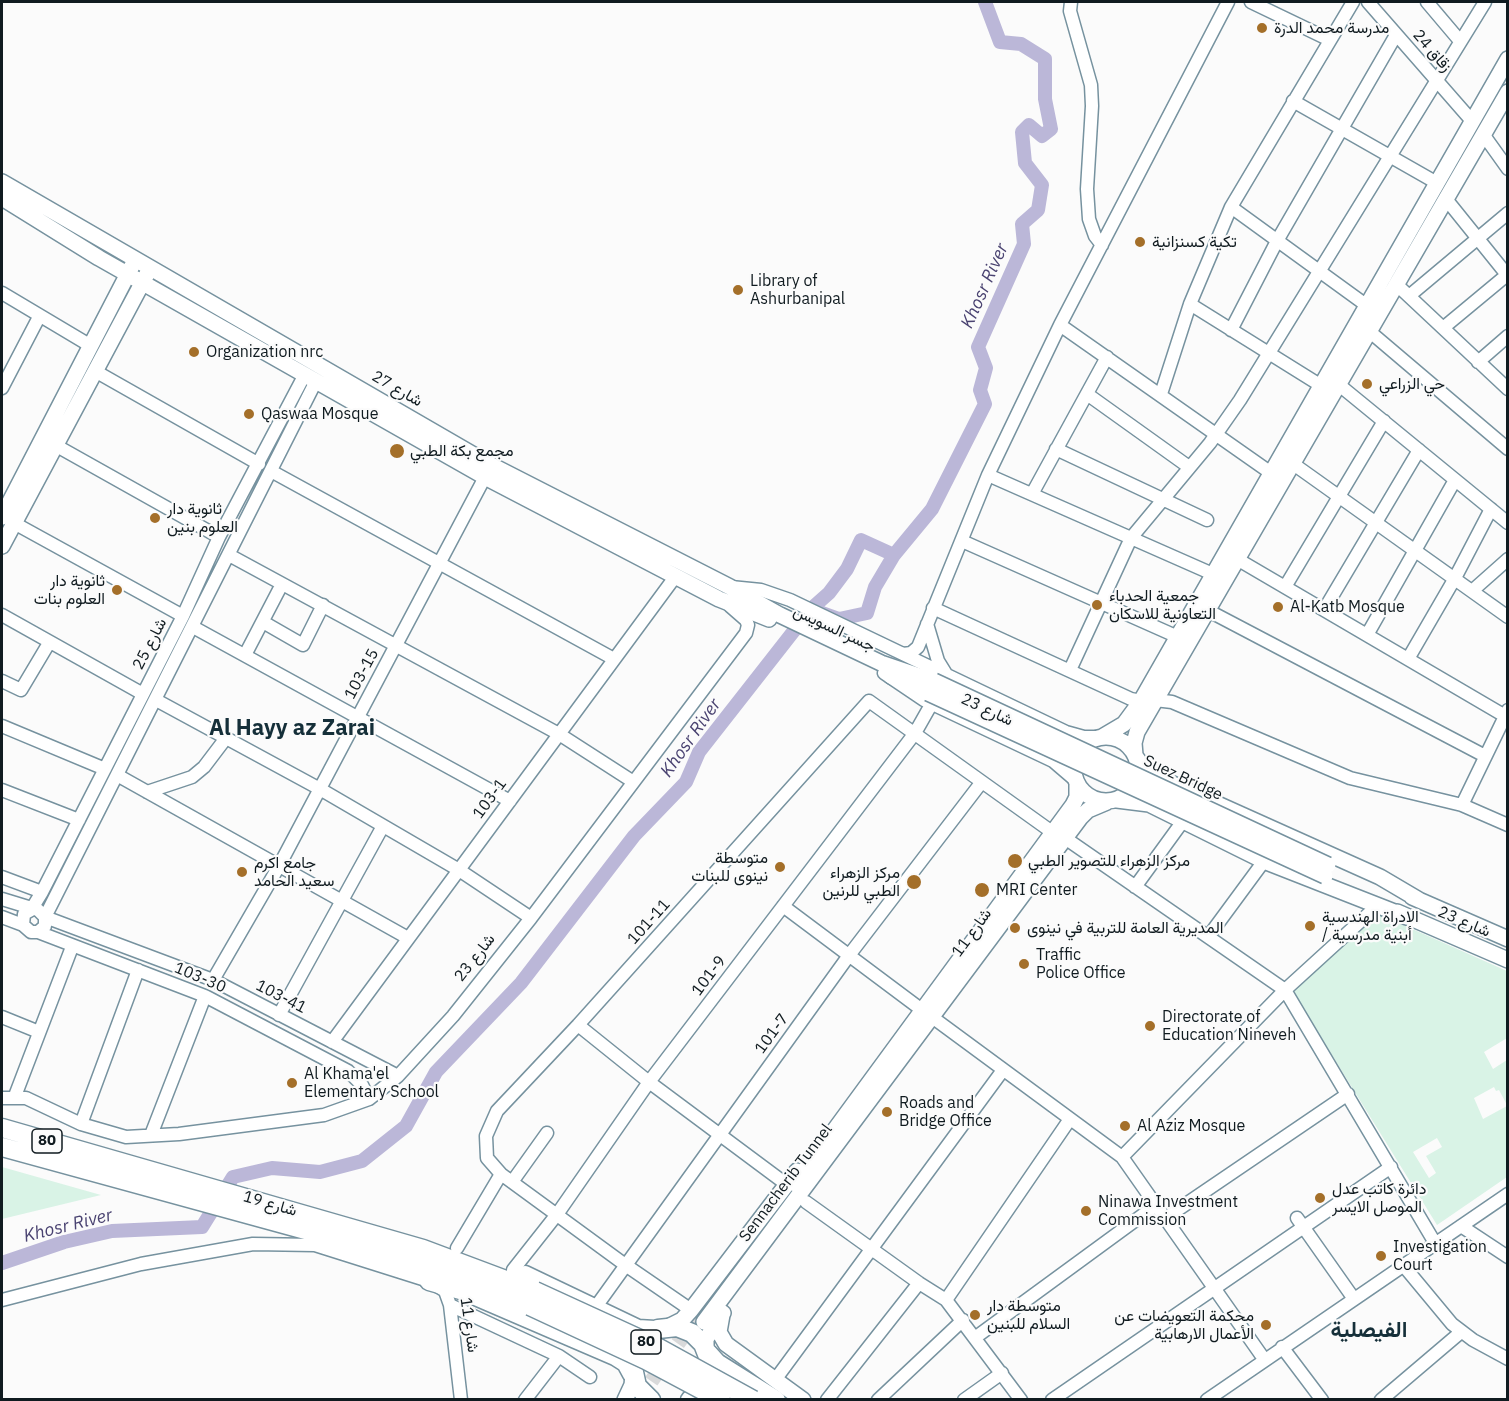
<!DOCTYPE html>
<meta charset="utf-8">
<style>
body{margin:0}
#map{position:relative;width:1509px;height:1401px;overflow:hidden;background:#fbfbfb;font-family:"IBM Plex Sans",sans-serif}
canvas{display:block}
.frame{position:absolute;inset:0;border:3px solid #101b20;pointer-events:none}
</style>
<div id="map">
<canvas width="1509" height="1401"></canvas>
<div class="frame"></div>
</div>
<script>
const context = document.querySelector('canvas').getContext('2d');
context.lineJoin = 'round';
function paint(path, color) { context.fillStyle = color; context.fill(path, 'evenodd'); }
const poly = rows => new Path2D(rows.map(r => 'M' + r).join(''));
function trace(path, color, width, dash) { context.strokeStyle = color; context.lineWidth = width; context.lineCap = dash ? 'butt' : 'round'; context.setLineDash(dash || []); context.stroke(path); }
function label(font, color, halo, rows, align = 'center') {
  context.font = font + ' "IBM Plex Sans",Vazirmatn,sans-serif'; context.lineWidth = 4.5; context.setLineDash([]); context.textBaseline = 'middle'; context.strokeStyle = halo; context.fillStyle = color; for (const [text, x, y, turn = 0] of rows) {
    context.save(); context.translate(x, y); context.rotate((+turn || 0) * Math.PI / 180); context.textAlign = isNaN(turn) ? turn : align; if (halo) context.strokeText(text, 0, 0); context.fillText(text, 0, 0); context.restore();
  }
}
const green = poly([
 [1375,915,1383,916,1507,971,1507,1038,1484,1052,1493,1069,1507,1060,1507,1105,1499,1090,1496,1091,1494,1087,1474,1098,1483,1119,1507,1106,1507,1177,1437,1225,1293,992],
 [1437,1138,1442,1147,1426,1156,1436,1173,1429,1178,1413,1152],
 [2,1167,101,1195,2,1219]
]);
const river = poly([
 [811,609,829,593,847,569,861,540,894,555],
 [2,1263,64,1242,112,1231,202,1227,233,1177,272,1168,320,1172,362,1161,406,1126,436,1072,521,983,634,836,686,782,699,752,811,609,839,619,867,613,875,587,894,555,932,509,985,404,980,390,986,368,978,347,1024,244,1022,224,1038,210,1042,185,1025,163,1022,132,1029,125,1042,136,1051,129,1045,99,1045,59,1021,44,1000,42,985,2]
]);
const majorTunnel = poly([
 [638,1400,698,1315]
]);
const minor = poly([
 [1071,2,1070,11,1091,85,1092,106,1087,189,1089,219,1095,236,1102,245],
 [1251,2,1330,40],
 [1368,2,1472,121],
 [1427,2,1460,41],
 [1293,101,1437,183],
 [1483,134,1508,169],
 [1446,199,1508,276],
 [1231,207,1366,305],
 [1396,284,1508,389],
 [2,293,91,346],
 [1409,296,1508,213],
 [1190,304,1320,385],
 [1060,325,1271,473],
 [1443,328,1508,274],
 [1231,330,1277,241,1396,35],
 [1369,331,1508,449],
 [1478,362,1508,336],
 [95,371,259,464],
 [1338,384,1508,523],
 [2,388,39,317],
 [1087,394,1189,467],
 [1161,394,1190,304,1231,207,1353,2],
 [55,445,219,537],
 [1056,449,1207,520],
 [1292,463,1508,617],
 [271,471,614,659],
 [988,475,1215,575],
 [1032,494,1107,357],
 [14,523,183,616],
 [962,541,1178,637],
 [229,555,559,734,632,781],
 [1237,559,1505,716],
 [731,587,761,590,790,600,1066,732,1084,737,1099,737],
 [1285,587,1384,421],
 [1472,591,1508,559],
 [933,608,1131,699,1141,701],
 [1207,610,1485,756],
 [1324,610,1419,450],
 [2,615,143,694],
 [263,622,303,645,323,605],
 [927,624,938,661,946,674],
 [193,627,510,801],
 [1367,635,1455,480],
 [903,654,911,653,918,647,988,475,1060,325,1228,2],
 [245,655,282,584],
 [1408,659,1455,578,1491,509],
 [1070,670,1131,538,1210,443,1240,400,1485,2],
 [884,673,924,700,1053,761,1074,779],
 [2,681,21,690,49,643],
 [156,700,320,789,459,870,531,918],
 [1155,700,1172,702,1350,778,1462,805,1508,825],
 [2,726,105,769],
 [117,775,408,938],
 [2,790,79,820],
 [147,792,192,777,204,767,226,738],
 [1462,805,1508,710],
 [1065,838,1285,990,1435,1243],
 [2,877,42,892],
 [1135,887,1183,821],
 [2,899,38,910,45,917,213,980,398,1076],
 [783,906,922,1010],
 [2,917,23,925,31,932,38,932,205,996,348,1071,362,1085,369,1099],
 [23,925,24,914,31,910,42,892,183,616,219,537,304,376],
 [38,932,45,926,45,917,316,381],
 [1208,937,1264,861],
 [213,980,279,866,485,477],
 [279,1015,383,826],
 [2,1017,39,1032],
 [932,1017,1122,1157,1264,1359],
 [578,1025,649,1082,786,1184],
 [332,1042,675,577],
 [15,1096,72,947],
 [2,1098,26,1098,81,1124,126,1137,179,1134,324,1115,369,1099,398,1076,453,1016,531,918,746,633,748,625,746,620,730,606],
 [81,1124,138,970],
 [151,1135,205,996],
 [1122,1157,1285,990,1376,907],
 [512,1182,547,1133],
 [806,1202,919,1283,946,1300,1021,1400],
 [1297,1218,1354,1299],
 [1164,1219,1348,1094],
 [1461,1226,1508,1257],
 [457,1248,501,1174],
 [1403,1265,1452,1324,1473,1340,1508,1359],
 [513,1270,558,1213,649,1082,915,733,932,703],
 [2,1300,141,1264,253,1244,315,1245,429,1281,445,1291,450,1305,461,1400],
 [946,1300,1070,1119],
 [450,1305,559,1356,590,1377],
 [595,1308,850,954,981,783],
 [691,1310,624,1264,501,1174,487,1158,486,1136,497,1111,578,1025,869,701,1052,832],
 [976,1337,1155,1206],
 [1282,1347,1322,1400],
 [775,1380,1003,1070],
 [525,1400,559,1356],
 [827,1400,919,1283],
 [878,1400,963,1320],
 [964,1400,1002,1373],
 [1052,1400,1391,1167],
 [1207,1400,1508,1194],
 [1381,1400,1461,1332]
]);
const major = poly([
 [2,182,491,465,730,587,780,615,881,663,934,681],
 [2,198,99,258,485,477,719,599,769,619],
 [2,517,132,266],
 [2,546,147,274],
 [891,676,928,693],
 '1074 769a32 32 0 1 1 64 0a32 32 0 1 1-64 0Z',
 [1102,737,1124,724,1141,701,1508,59],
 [1135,755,1134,743,1137,732,1508,92],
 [1136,757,1145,770,1155,776,1380,877,1419,900],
 [1117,800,1149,804,1264,861,1407,917],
 [1412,897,1508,939],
 [1397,912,1508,960],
 [795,1184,1073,805,1077,797,1077,785],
 [722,1315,719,1332,726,1344,803,1400],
 [704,1322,1080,818,1088,810,1107,802],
 [668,1327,682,1320,691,1310,797,1171],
 [706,1349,706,1339,723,1313],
 [625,1400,632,1385,633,1375]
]);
const highway = poly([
 [2,1128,423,1249,535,1291],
 [2,1147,324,1235,469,1280,530,1306],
 [525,1275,638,1329,655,1330],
 [429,1281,464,1291,615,1356,626,1363,632,1374],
 [645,1336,658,1329,677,1327,692,1333,703,1344,710,1362,708,1376,702,1388,690,1400],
 [708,1353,717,1363,776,1400],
 [632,1363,637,1386,651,1400]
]);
const majorBridge = poly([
 [934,681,1328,865],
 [928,693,1325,876]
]);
const highwayBridge = poly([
 [535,1291,655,1346,753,1400],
 [530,1306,646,1360,721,1400]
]);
const markers = [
 [1262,28,6,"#a46f29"],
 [1140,242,6,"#a46f29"],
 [738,290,6,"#a46f29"],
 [194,352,6,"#a46f29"],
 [1367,384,6,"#a46f29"],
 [249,414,6,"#a46f29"],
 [397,451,8,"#a46f29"],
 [155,518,6,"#a46f29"],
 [117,590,6,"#a46f29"],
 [1097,605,6,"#a46f29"],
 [1278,607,6,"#a46f29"],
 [1015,861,8,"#a46f29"],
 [780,867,6,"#a46f29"],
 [242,872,6,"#a46f29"],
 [914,882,8,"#a46f29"],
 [982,890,8,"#a46f29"],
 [1310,926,6,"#a46f29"],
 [1015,928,6,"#a46f29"],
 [1024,964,6,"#a46f29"],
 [1150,1026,6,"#a46f29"],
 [292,1083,6,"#a46f29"],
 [887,1112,6,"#a46f29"],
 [1125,1126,6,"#a46f29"],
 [1320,1198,6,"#a46f29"],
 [1086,1211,6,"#a46f29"],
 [1381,1256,6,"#a46f29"],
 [975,1315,6,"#a46f29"],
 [1266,1325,6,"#a46f29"]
];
const shields = [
 [47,1141,30],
 [646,1342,30]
];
const shieldNames = [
 ["80",47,1141],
 ["80",646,1342]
];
const poiNames = [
 ["مدرسة محمد الدرة",1274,28],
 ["تكية كسنزانية",1152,242],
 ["Library of",750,281],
 ["Ashurbanipal",750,299],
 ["Organization nrc",206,352],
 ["حي الزراعي",1379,384],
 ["Qaswaa Mosque",261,414],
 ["مجمع بكة الطبي",410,451],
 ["ثانوية دار",167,509],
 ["العلوم بنين",167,527],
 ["ثانوية دار",105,581,"right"],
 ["العلوم بنات",105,599,"right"],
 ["جمعية الحدباء",1109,596],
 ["التعاونية للاسكان",1109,614],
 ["Al-Katb Mosque",1290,607],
 ["متوسطة",768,858,"right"],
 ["نينوى للبنات",768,876,"right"],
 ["مركز الزهراء للتصوير الطبي",1028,861],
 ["جامع اكرم",254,863],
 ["سعيد الحامد",254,881],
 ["مركز الزهراء",900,873,"right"],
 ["الطبي للرنين",900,891,"right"],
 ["MRI Center",996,890],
 ["الادراة الهندسية",1322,917],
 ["/ أبنية مدرسية",1322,935],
 ["المديرية العامة للتربية في نينوى",1027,928],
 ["Traffic",1036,955],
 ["Police Office",1036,973],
 ["Directorate of",1162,1017],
 ["Education Nineveh",1162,1035],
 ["Al Khama'el",304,1074],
 ["Elementary School",304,1092],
 ["Roads and",899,1103],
 ["Bridge Office",899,1121],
 ["Al Aziz Mosque",1137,1126],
 ["دائرة كاتب عدل",1332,1189],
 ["الموصل الايسر",1332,1207],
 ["Ninawa Investment",1098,1202],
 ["Commission",1098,1220],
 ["Investigation",1393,1247],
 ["Court",1393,1265],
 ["متوسطة دار",987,1306],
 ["السلام للبنين",987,1324],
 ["محكمة التعويضات عن",1254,1316,"right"],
 ["الأعمال الارهابية",1254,1334,"right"]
];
const streetNames = [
 ["زقاق 24",1432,51,49],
 ["شارع 27",397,389,30],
 ["جسر السويس",834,629,25],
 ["شارع 25",150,644,-63],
 ["103-15",362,674,-62],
 ["شارع 23",987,710,25],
 ["Suez Bridge",1183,778,25],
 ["103-1",490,799,-54],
 ["101-11",649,922,-48],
 ["شارع 23",1464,922,23],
 ["شارع 11",972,933,-54],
 ["شارع 23",475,958,-52],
 ["101-9",709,976,-53],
 ["103-30",200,978,23],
 ["103-41",281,997,27],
 ["101-7",772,1034,-54],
 ["Sennacherib Tunnel",786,1183,-53],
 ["شارع 19",270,1204,16],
 ["شارع 11",469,1325,82]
];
const waterNames = [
 ["Khosr River",985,286,-66],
 ["Khosr River",691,738,-55],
 ["Khosr River",68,1226,-14]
];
const districtNames = [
 ["Al Hayy az Zarai",292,729],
 ["الفيصلية",1369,1331]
];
paint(green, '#d9f3e6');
trace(river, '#bbb7d8', 14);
trace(majorTunnel, '#d8d9da', 15, [15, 8]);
trace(minor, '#76929f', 15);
trace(major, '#76929f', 18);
trace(highway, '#76929f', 21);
trace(minor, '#fff', 12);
trace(major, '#fff', 15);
trace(highway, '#fff', 18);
trace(majorBridge, '#76929f', 18, []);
trace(highwayBridge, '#76929f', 21, []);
trace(majorBridge, '#fff', 15);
trace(highwayBridge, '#fff', 18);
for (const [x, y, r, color] of markers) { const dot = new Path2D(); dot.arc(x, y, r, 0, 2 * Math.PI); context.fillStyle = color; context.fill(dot); trace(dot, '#fbfbfb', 2); }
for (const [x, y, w] of shields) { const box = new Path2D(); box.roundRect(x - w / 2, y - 12, w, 24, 4.5); context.fillStyle = '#fbfbfb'; context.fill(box); trace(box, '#101b20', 1.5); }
label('bold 15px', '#101b20', null, shieldNames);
label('16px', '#101b20', '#fbfbfb', poiNames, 'left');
label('16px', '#101b20', '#fbfbfb', streetNames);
label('italic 18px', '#4a4371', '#fbfbfb', waterNames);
label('bold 22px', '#152f39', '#fbfbfb', districtNames);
</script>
